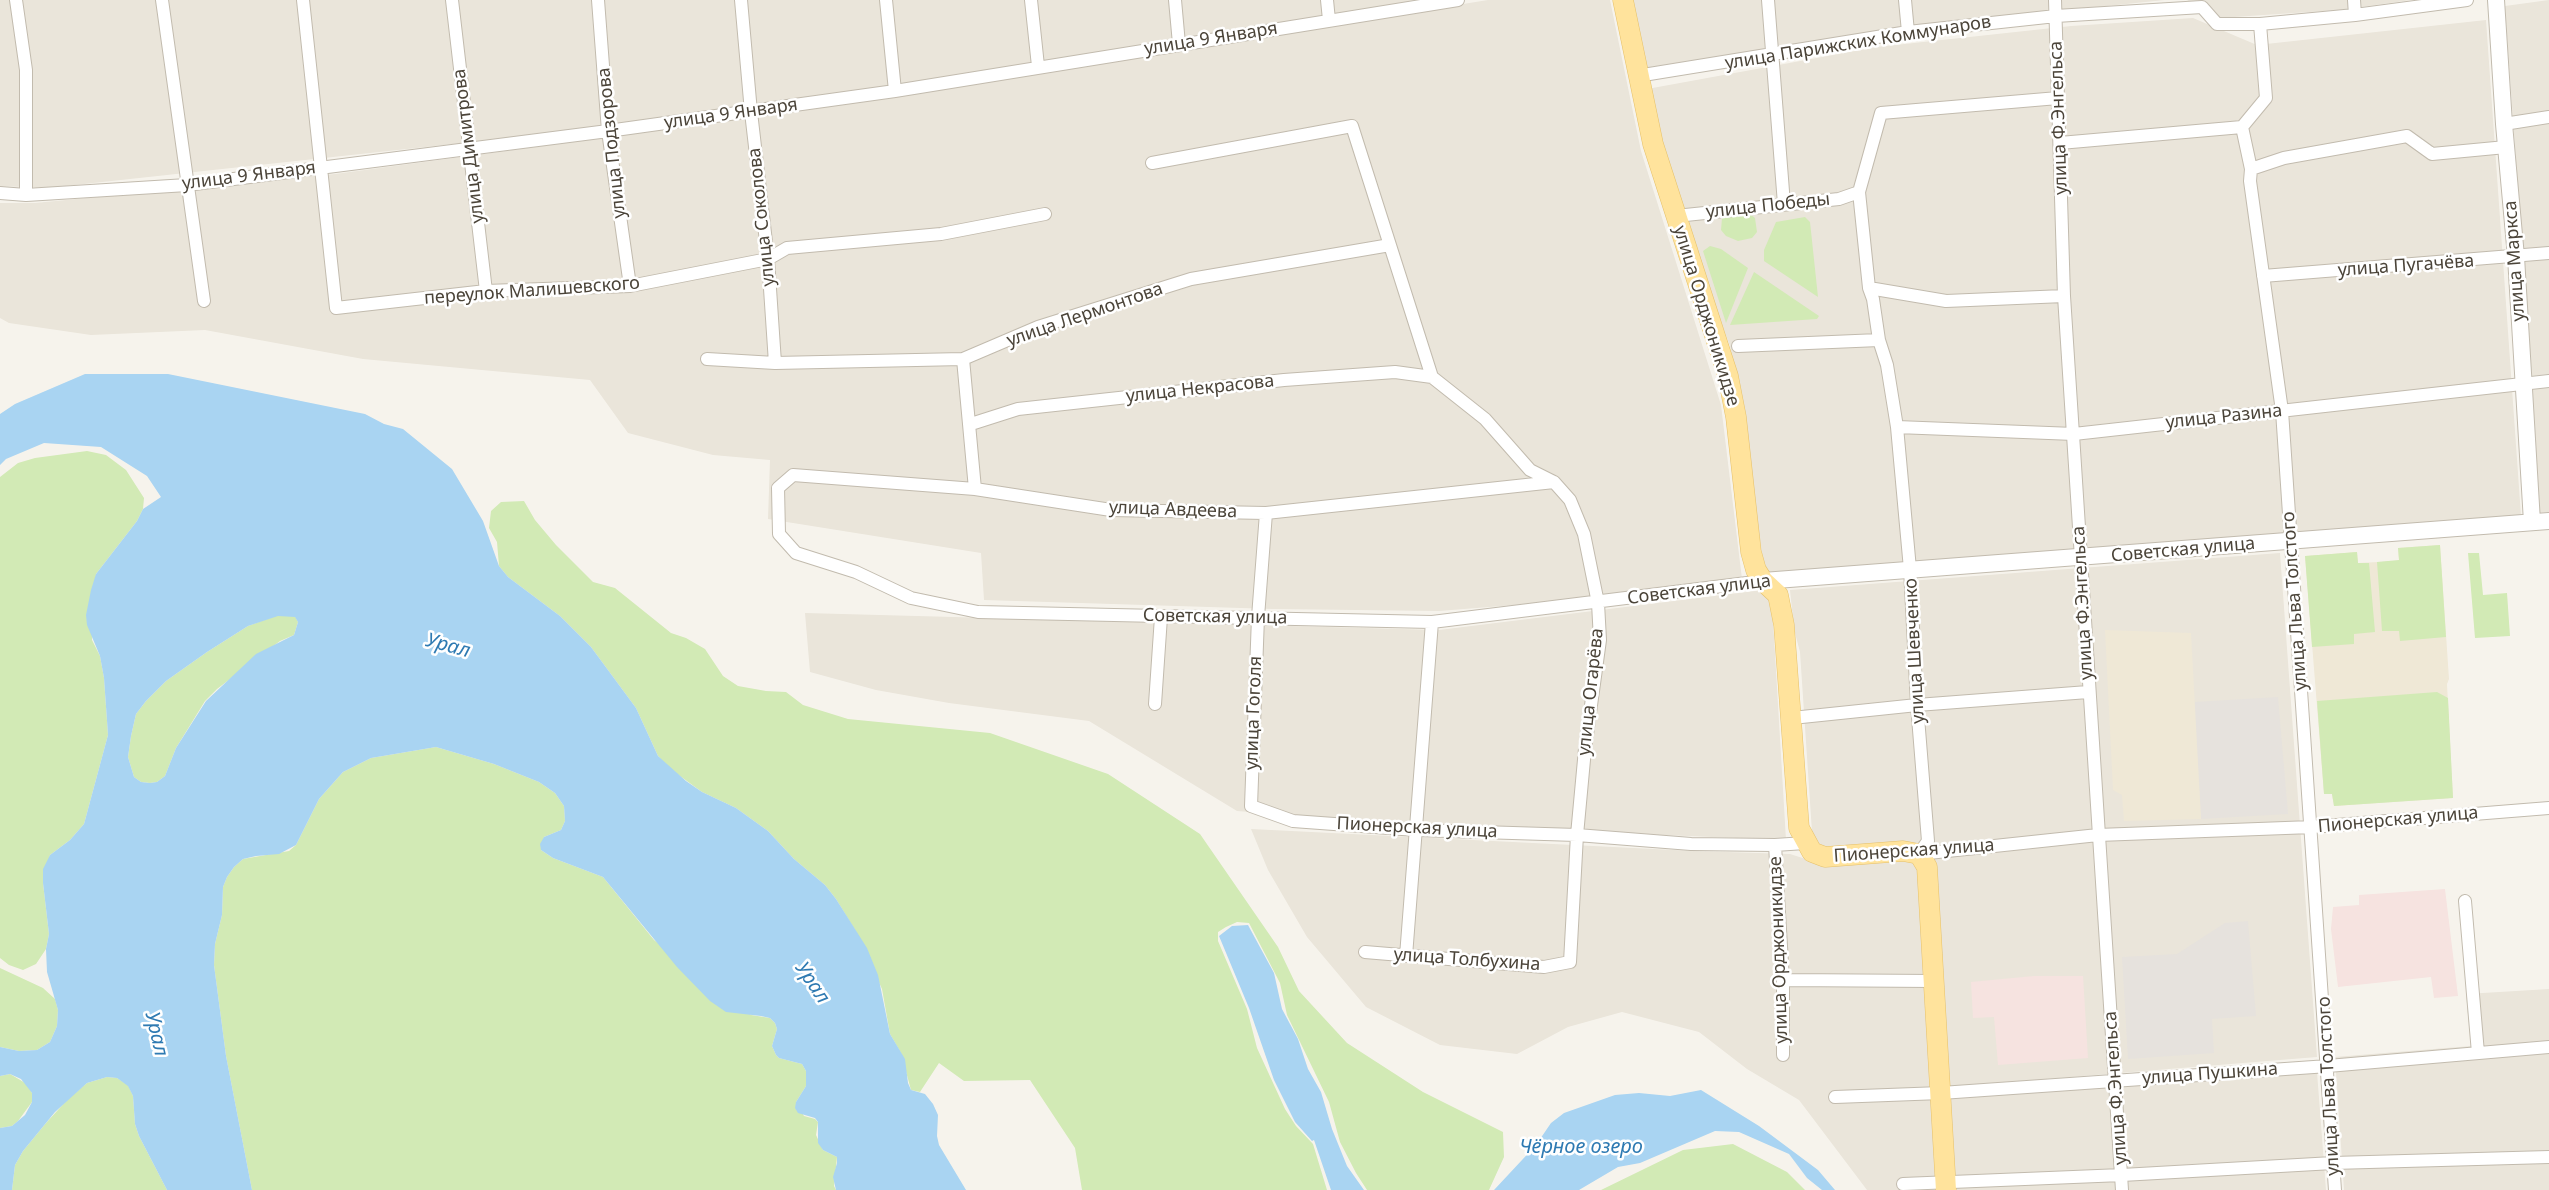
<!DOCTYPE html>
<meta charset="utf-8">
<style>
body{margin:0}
canvas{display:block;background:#f6f3ec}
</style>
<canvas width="2549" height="1190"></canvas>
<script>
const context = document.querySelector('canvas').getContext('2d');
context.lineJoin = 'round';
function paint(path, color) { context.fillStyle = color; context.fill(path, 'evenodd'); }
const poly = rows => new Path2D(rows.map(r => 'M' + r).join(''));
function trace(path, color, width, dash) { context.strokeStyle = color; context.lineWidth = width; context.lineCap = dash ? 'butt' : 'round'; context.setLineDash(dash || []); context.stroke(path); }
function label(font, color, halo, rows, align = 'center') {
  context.font = font + ' "Noto Sans",sans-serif'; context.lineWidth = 5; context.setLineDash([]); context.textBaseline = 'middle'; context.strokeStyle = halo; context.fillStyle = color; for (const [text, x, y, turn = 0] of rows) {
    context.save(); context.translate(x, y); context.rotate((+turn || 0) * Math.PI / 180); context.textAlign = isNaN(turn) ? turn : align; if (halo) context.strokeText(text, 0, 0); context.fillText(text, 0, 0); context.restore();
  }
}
const residential = poly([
 [0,0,1429,0,757,107,499,139,47,188,0,186],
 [1488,0,1610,0,1641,151,1721,405,1742,579,1577,600,1439,611,1273,609,984,600,981,553,768,519,770,460,713,455,628,433,590,380,363,359,205,330,91,335,9,323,0,318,0,203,35,203,335,174,757,117],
 [1633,0,2165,0,1922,25,1644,68],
 [2187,0,2411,0,2339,10,2219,18],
 [2549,0,2549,374,2531,376,2505,6],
 [2193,18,2257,45,2486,20,2521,516,1765,573,1730,346,1677,205,1647,89,1877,47,2071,26],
 [2549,387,2549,512,2539,513,2529,389],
 [2280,553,2317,1057,1947,1087,1932,846,1830,851,1813,847,1800,652,1794,629,1790,590],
 [1763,590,1772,603,1786,840,1418,825,1237,811,1089,721,949,703,876,690,810,672,805,613,1439,630],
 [1251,829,1694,851,1790,854,1812,861,1914,857,1923,874,1936,1190,1867,1190,1799,1100,1747,1069,1699,1032,1622,1012,1568,1027,1517,1054,1440,1045,1366,1007,1307,937,1268,870],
 [2549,989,2549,1190,2344,1190,2335,1057,2471,1046,2466,994],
 [2317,1072,2326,1190,1953,1190,1948,1097]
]);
const industrial = poly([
 [2278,697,2288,814,2201,819,2194,702],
 [2248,921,2256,1016,2212,1019,2214,1053,2128,1059,2122,957,2177,954,2225,923]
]);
const education = poly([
 [2440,545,2449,679,2447,684,2453,798,2334,806,2332,794,2324,794,2305,556,2357,552,2358,563,2399,561,2398,548],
 [2105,630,2191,633,2201,819,2124,821,2122,795,2113,790]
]);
const medical = poly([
 [2445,889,2458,996,2434,998,2431,977,2338,987,2331,929,2333,907,2359,905,2359,895],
 [2034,976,2083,976,2088,1058,1998,1065,1994,1017,1973,1018,1971,982]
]);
const green = poly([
 [1750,214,1755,218,1757,232,1752,238,1738,241,1726,236,1721,230,1722,218,1728,215],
 [1805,217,1810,222,1818,297,1764,261,1764,250,1776,222],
 [1710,246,1721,249,1748,268,1726,323,1703,251],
 [1754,272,1819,316,1817,319,1730,325],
 [87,451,106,455,126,470,144,498,143,509,137,521,96,574,92,640,100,656,104,678,108,735,84,824,70,840,50,855,43,883,49,934,46,949,36,964,23,970,9,965,0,958,0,477,18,463,35,458],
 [524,501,535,520,556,545,593,582,615,588,671,633,686,638,705,649,723,676,738,686,766,691,786,692,803,705,848,719,990,733,1108,774,1200,834,1278,947,1299,991,1347,1043,1423,1092,1503,1132,1504,1157,1489,1190,1367,1190,1356,1173,1340,1142,1329,1102,1287,1015,1280,983,1249,923,1237,922,1226,927,1218,932,1218,941,1247,1009,1257,1048,1285,1109,1296,1126,1313,1144,1327,1190,1082,1190,1075,1148,1030,1080,964,1081,939,1063,920,1092,911,1090,901,1053,890,1034,882,989,855,930,836,899,825,885,794,859,768,831,736,808,702,792,669,768,658,756,636,708,591,647,560,616,508,577,499,566,497,542,489,528,491,511,501,502],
 [2440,545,2446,637,2400,641,2399,631,2382,631,2377,562,2399,560,2398,548],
 [2357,552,2358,563,2369,563,2375,632,2354,634,2354,644,2312,647,2305,556],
 [2468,553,2479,553,2483,595,2507,593,2510,636,2475,638],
 [278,615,295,616,298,622,294,635,280,641,217,689,205,701,176,748,165,776,157,782,150,783,141,782,134,777,128,757,131,736,136,714,146,701,166,681,207,652,248,626],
 [2437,692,2448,698,2453,798,2334,806,2332,794,2324,794,2317,701],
 [436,747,494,764,539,782,555,793,564,806,565,821,561,830,544,837,541,850,553,858,603,877,654,940,751,1015,770,1018,775,1023,777,1029,772,1046,776,1055,779,1058,802,1064,806,1071,806,1086,796,1102,804,1116,815,1119,818,1122,816,1135,823,1150,837,1157,834,1186,836,1190,252,1190,226,1056,214,965,215,944,222,915,223,887,227,877,234,867,243,859,289,851,296,845,319,799,343,772,371,758],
 [0,968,43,988,55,999,58,1010,57,1026,50,1042,37,1050,19,1051,0,1047],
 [10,1074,27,1084,32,1093,32,1102,18,1121,12,1126,0,1128,0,1076],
 [107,1077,117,1078,128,1085,133,1096,135,1124,139,1136,167,1190,12,1190,15,1165,23,1151,46,1123,68,1099,87,1083],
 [1733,1144,1787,1172,1805,1190,1601,1190,1683,1150]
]);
const water = poly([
 [85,374,168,374,365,414,384,424,403,429,452,469,483,521,499,566,508,577,560,616,591,647,636,708,658,756,686,781,702,792,736,808,768,831,794,859,825,885,836,899,867,948,878,975,890,1034,905,1059,908,1083,911,1090,925,1094,933,1104,938,1115,937,1136,939,1145,966,1190,836,1190,833,1177,837,1163,837,1157,823,1150,818,1143,818,1122,815,1118,798,1113,795,1108,796,1102,806,1086,806,1071,802,1064,779,1058,776,1055,772,1046,777,1029,775,1023,770,1018,761,1016,726,1012,710,1001,677,967,603,877,553,858,541,850,540,844,544,837,561,830,565,821,564,806,555,793,539,782,494,764,436,747,371,758,343,772,319,799,296,845,279,854,256,856,243,859,234,867,227,877,223,887,222,915,215,944,214,965,226,1056,252,1190,167,1190,139,1136,135,1124,133,1096,128,1086,117,1078,107,1077,87,1083,55,1112,23,1151,15,1165,12,1190,0,1190,0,1128,12,1126,25,1115,32,1102,32,1093,21,1079,10,1074,0,1076,0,1047,19,1051,37,1050,50,1042,57,1026,58,1010,47,972,46,949,49,934,43,883,43,869,50,855,70,840,84,824,108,735,104,678,100,656,87,625,86,615,91,590,96,574,137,521,143,509,161,497,147,476,101,447,44,443,6,459,0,465,0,414,15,404],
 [278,616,295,617,298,622,294,635,256,654,206,701,176,748,165,776,157,782,150,783,141,782,134,777,128,757,131,736,136,714,146,701,166,681,207,652,248,626],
 [1248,925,1274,973,1282,1009,1298,1039,1308,1069,1321,1092,1332,1129,1347,1166,1364,1190,1331,1190,1314,1140,1312,1141,1295,1122,1274,1080,1249,1008,1219,936,1232,926],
 [1701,1090,1759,1126,1818,1170,1835,1190,1822,1190,1807,1178,1789,1154,1739,1132,1715,1131,1640,1163,1618,1167,1579,1190,1494,1190,1536,1145,1551,1123,1564,1113,1615,1095,1639,1093,1670,1096]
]);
const minor = poly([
 [16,0,26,70,26,195],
 [162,0,204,301],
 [303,0,336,308,486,291,630,286,768,259,787,248,941,234,1045,214],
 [452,0,486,291],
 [598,0,608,131,630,286],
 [741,0,751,112,768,259,775,363],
 [886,0,895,91],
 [1031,0,1038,66],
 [1175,0,1179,44],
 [1327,0,1329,20],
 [1768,0,1784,204],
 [1905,0,1908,32],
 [2055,0,2064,296,2122,1190],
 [2354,0,2355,15],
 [2260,24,2266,98,2242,127,2251,169,2250,181,2282,411,2335,1190],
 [1637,76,1908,32,2056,16,2202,7,2217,24,2260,24,2355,15,2467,0],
 [2504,124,2549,117],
 [2060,143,2242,127],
 [1152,163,1352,126,1432,377,1485,419,1530,470,1554,482,1570,500,1584,534,1598,603,1600,640,1585,749,1577,835,1570,962,1544,967,1365,952],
 [2251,169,2284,158,2407,136,2432,154,2506,147],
 [0,193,26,195,187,185,608,131,895,91,1458,0],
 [1676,216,1839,199,1859,192],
 [2263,276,2549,253],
 [1869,288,1946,301,2064,296],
 [1738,346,1879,340],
 [707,359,775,363,963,359,1038,327,1191,279,1390,245],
 [963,359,975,489],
 [971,424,1018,409,1284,380,1395,372,1432,377],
 [1897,427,2074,434,2549,381],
 [1554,482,1266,513,1111,510,975,489,793,475,778,488,779,534,796,553,856,572,911,598,978,612,1432,622,1763,581],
 [1266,513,1258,617,1251,806,1293,821,1416,830,1577,835,1691,844,1775,845,1805,843],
 [1155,704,1161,617],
 [1792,718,1917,705,2088,692],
 [1775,845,1783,980,1783,1055],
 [1919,854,1928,841,1917,705,1910,569,1897,427,1887,365,1879,340,1873,299,1869,288,1859,192,1881,113,2058,98],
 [1919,854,2098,835,2312,827,2549,808],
 [2465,901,2478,1053],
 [1406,956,1432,622],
 [1783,980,1935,981],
 [1835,1097,1941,1093,2328,1066,2549,1047],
 [1903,1184,2122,1175,2333,1163,2549,1157]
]);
const tertiary = poly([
 [2496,0,2504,124,2516,257,2532,522],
 [1763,581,2549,521]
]);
const primary = poly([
 [1623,0,1653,144,1728,376,1736,417,1751,552,1756,570,1763,581,1778,595,1784,625,1799,828,1812,852,1825,857,1903,851,1919,854,1927,867,1946,1190]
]);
const streetNames = [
 ["улица 9 Января",1211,39,-9],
 ["улица Парижских Коммунаров",1858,43,-9],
 ["улица 9 Января",731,114,-8],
 ["улица Ф.Энгельса",2059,118,-92],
 ["улица Подзорова",612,143,-96],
 ["улица Димитрова",469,146,-97],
 ["улица 9 Января",249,176,-7],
 ["улица Победы",1768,206,-6],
 ["улица Соколова",762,217,-96],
 ["улица Маркса",2515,261,-94],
 ["улица Пугачёва",2406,266,-4],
 ["переулок Малишевского",532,291,-4],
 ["улица Лермонтова",1085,315,-19],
 ["улица Орджоникидзе",1706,316,73],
 ["улица Некрасова",1200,389,-6],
 ["улица Разина",2224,417,-6],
 ["улица Авдеева",1173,510,2],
 ["Советская улица",2183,550,-5],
 ["Советская улица",1699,590,-7],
 ["улица Льва Толстого",2295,601,-94],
 ["улица Ф.Энгельса",2083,603,-93],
 ["Советская улица",1215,617,1],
 ["улица Шевченко",1915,651,-93],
 ["улица Огарёва",1591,692,-84],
 ["улица Гоголя",1254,713,-88],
 ["Пионерская улица",2398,820,-5],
 ["Пионерская улица",1417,828,3],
 ["Пионерская улица",1914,851,-4],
 ["улица Орджоникидзе",1779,950,-92],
 ["улица Толбухина",1467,960,4],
 ["улица Пушкина",2210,1074,-4],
 ["улица Льва Толстого",2329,1086,-93],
 ["улица Ф.Энгельса",2116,1088,-94]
];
const waterNames = [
 ["Урал",448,646,15],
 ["Урал",812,983,56],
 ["Урал",156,1034,77],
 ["Чёрное озеро",1581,1147]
];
paint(residential, '#eae5da');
paint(industrial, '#e6e2dd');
paint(education, '#efe8d6');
paint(medical, '#f6e3e0');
paint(green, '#d2eab5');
paint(water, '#a9d4f2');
trace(minor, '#c2bbae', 14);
trace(tertiary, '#c2bbae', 18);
trace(primary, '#e6c16a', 21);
trace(minor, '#fff', 12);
trace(tertiary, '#fff', 16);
trace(primary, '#ffe39c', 20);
label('18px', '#4b4439', '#fff', streetNames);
label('italic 20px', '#2e7ab2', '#fff', waterNames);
</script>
